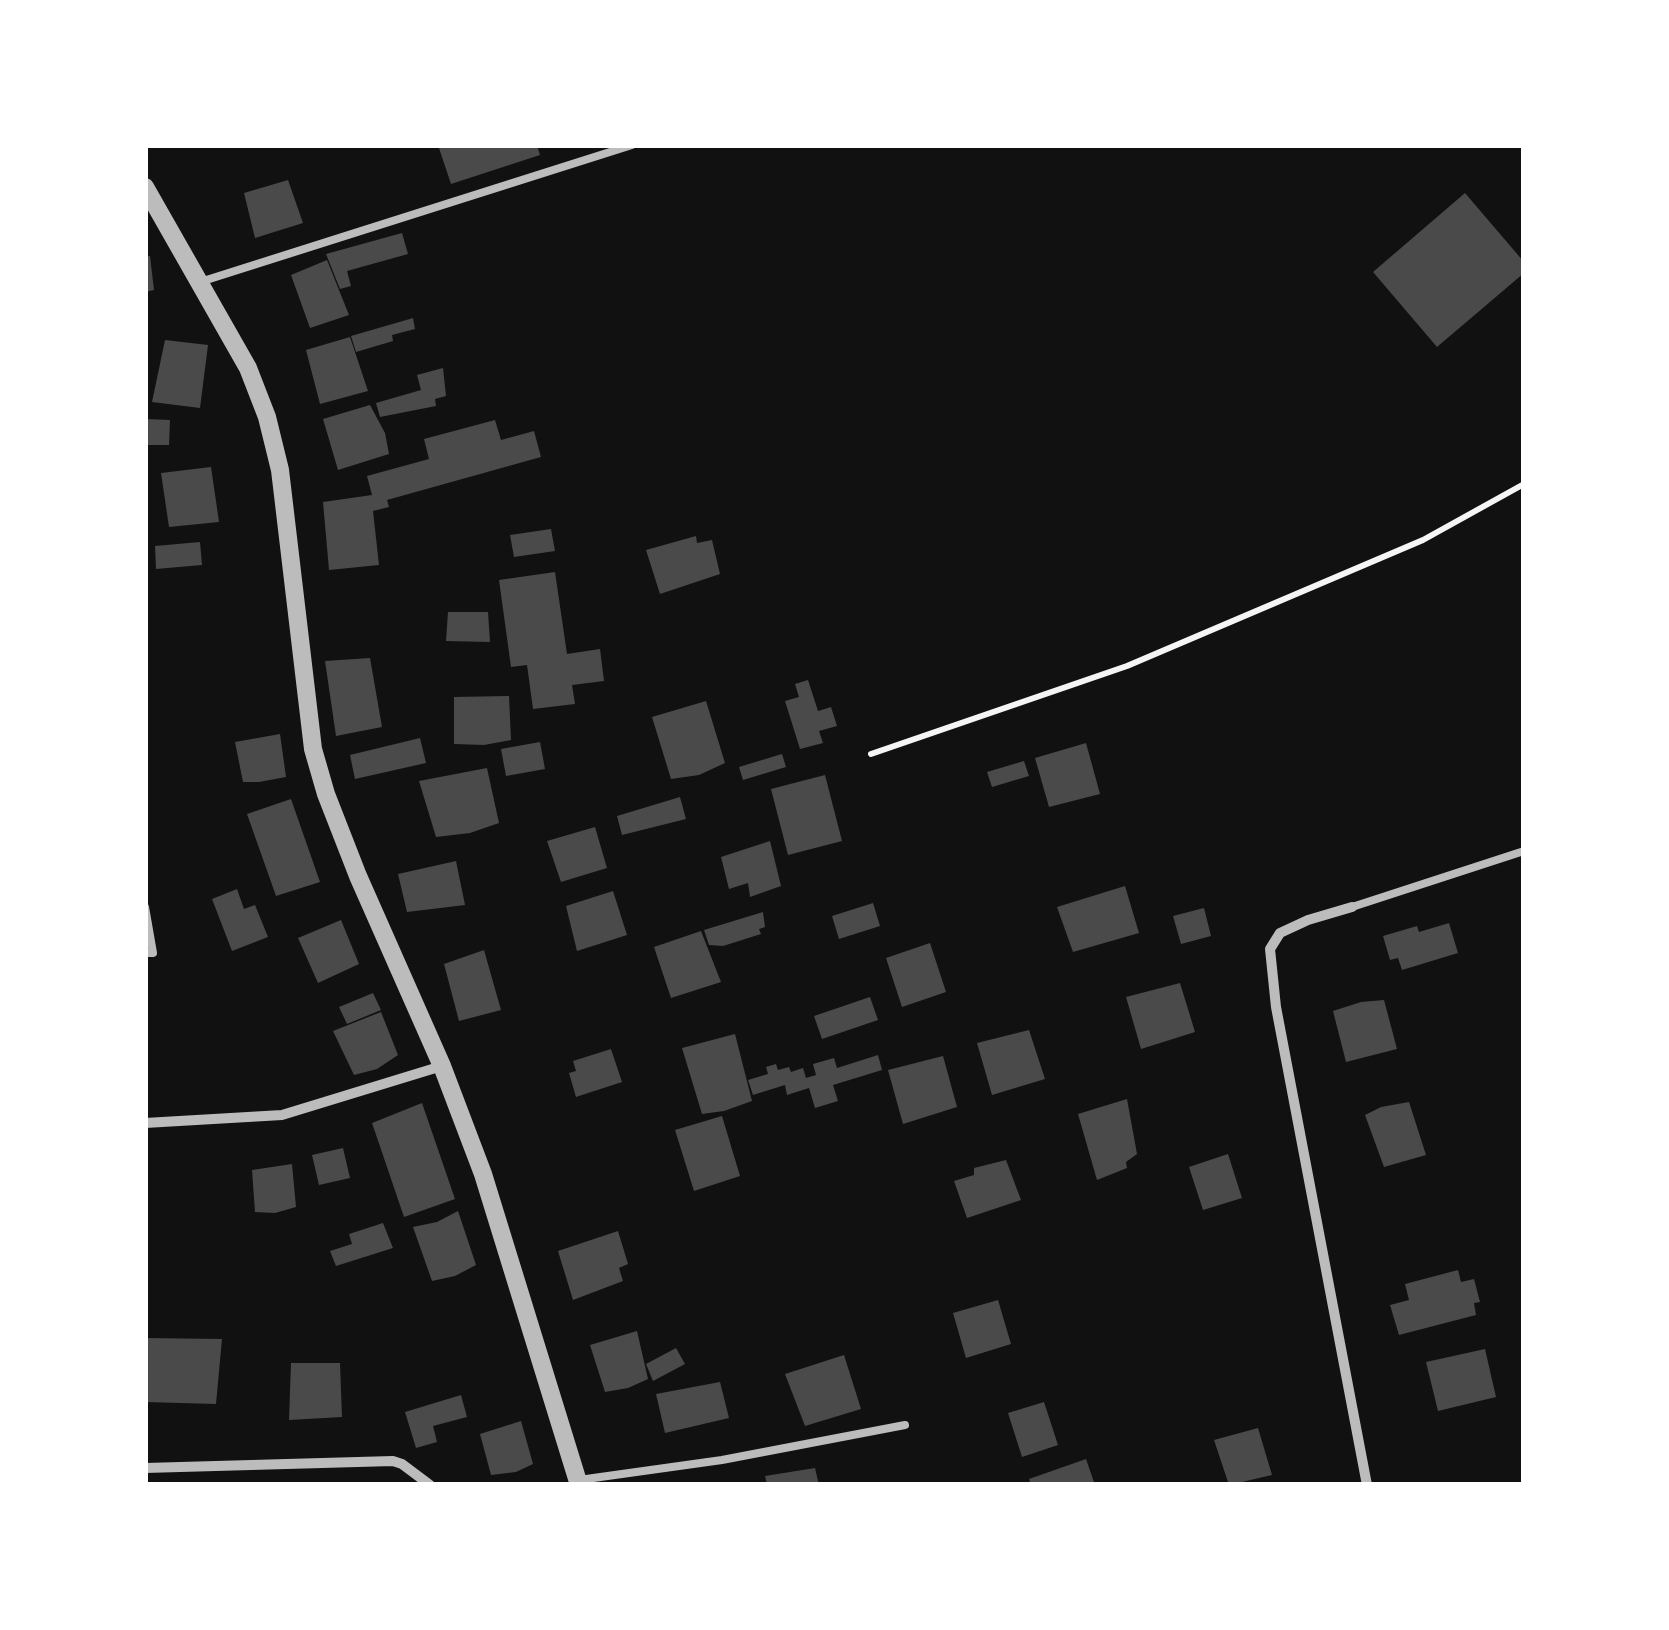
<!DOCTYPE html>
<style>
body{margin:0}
#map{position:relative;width:1669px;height:1630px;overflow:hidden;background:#111;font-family:Lora,serif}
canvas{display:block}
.frame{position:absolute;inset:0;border:148px solid #fff;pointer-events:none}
</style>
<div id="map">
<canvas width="1669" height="1630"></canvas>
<div class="frame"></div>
</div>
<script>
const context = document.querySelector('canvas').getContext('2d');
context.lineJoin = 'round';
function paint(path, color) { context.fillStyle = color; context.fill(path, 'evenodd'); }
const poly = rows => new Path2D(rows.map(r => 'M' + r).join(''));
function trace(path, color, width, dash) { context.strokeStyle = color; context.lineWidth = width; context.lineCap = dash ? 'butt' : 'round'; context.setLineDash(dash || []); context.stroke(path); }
const building = poly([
 [448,145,537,145,540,155,451,184,439,148],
 [288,180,303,223,255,238,244,193],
 [1465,193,1524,262,1524,273,1437,347,1373,272],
 [402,233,408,254,347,271,351,286,340,289,326,254],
 [150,256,154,290,145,292,145,257],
 [327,260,349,315,310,328,291,275],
 [413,318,415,329,392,335,393,341,356,352,351,336],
 [350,337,368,391,320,404,306,350],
 [165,340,208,345,200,408,152,402],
 [443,368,446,396,435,399,436,406,380,417,376,403,421,390,417,375],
 [370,405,385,433,389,454,338,470,323,419],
 [145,419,170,420,169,445,145,445],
 [495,420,501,440,534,431,541,457,387,500,389,507,373,511,379,565,329,570,323,502,372,495,367,476,429,459,424,439],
 [211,467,219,522,169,527,161,473],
 [551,529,555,551,514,557,510,535],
 [696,536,697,543,712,540,720,574,660,594,646,550],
 [200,542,202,565,156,569,155,546],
 [555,572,567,654,600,649,604,681,572,685,575,704,533,709,527,665,511,667,499,580],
 [448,612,488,612,490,642,446,641],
 [370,658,382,727,336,736,325,661],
 [808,680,818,711,831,707,837,726,819,731,823,743,800,749,785,701,799,697,795,684],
 [509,696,511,740,484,745,454,744,454,697],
 [706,701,725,763,699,775,671,779,652,717],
 [280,734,286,777,259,782,243,782,235,742],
 [420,738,426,763,355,779,350,755],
 [540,742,545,769,506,776,501,749],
 [1086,743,1100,794,1049,807,1035,758],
 [782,754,786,767,743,780,739,767],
 [1024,761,1029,776,992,787,987,772],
 [487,768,499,823,470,833,436,837,419,781],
 [825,775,842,841,788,855,771,789],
 [680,797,686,819,622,835,617,816],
 [291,799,320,882,276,896,247,814],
 [595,827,607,868,561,882,547,841],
 [770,841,781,886,750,897,748,883,729,889,721,857],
 [456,861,465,905,407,912,398,874],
 [1125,886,1139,933,1073,952,1057,907],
 [237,889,244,909,255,905,268,937,232,951,212,899],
 [613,891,627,935,577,951,566,906],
 [873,903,880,926,839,939,832,916],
 [1204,908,1211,936,1181,944,1173,916],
 [763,912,765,927,759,929,761,934,723,946,709,945,704,930],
 [341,920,359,964,318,983,298,938],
 [1449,923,1458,953,1402,970,1398,958,1390,960,1383,936,1417,926,1419,932],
 [701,931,721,982,671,998,654,947],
 [930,943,946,992,902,1007,886,958],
 [484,950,501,1010,459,1021,444,964],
 [1180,983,1195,1032,1141,1049,1126,997],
 [373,993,381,1010,347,1024,339,1007],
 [870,997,878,1020,822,1039,814,1016],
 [1384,1000,1397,1049,1346,1062,1333,1011,1361,1002],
 [381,1012,398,1055,377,1069,354,1075,333,1031],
 [1029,1030,1045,1079,992,1095,977,1043],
 [735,1034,752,1101,724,1111,702,1114,682,1048],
 [611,1049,622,1082,576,1097,569,1073,576,1071,573,1061],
 [878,1055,882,1070,833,1085,838,1101,815,1108,809,1088,787,1095,785,1085,753,1095,748,1080,768,1074,766,1067,776,1064,778,1070,789,1067,791,1072,803,1068,806,1078,816,1075,813,1064,834,1058,837,1068],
 [943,1056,957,1107,903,1124,888,1070],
 [1127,1099,1137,1154,1126,1162,1127,1168,1097,1180,1078,1114],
 [1409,1102,1426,1155,1384,1167,1365,1115,1381,1107],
 [422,1103,455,1199,404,1217,372,1123],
 [722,1116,740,1176,694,1191,675,1130],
 [343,1148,350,1178,319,1185,312,1155],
 [1228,1154,1242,1198,1203,1210,1189,1167],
 [1006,1160,1021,1200,967,1218,954,1181,974,1175,974,1168],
 [292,1164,296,1207,275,1213,255,1212,252,1170],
 [458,1211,476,1265,455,1276,432,1281,413,1227,437,1222],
 [383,1223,393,1248,336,1266,330,1251,352,1244,349,1234],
 [618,1231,628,1264,619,1268,623,1281,573,1300,558,1251],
 [1458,1270,1461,1282,1474,1279,1480,1302,1474,1303,1476,1315,1399,1335,1390,1305,1409,1300,1405,1284],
 [998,1300,1011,1344,966,1358,953,1313],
 [637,1331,648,1379,628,1388,605,1392,590,1345],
 [145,1338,222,1339,216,1404,145,1402],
 [676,1348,685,1364,653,1381,646,1364],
 [1485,1349,1496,1397,1438,1411,1426,1362],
 [844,1355,861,1409,805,1426,785,1374],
 [291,1363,340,1363,342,1417,289,1420],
 [720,1382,729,1418,665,1433,656,1394],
 [461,1395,467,1417,433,1426,437,1442,416,1448,405,1412],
 [1044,1402,1058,1445,1022,1457,1008,1413],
 [521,1421,533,1464,516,1472,491,1475,480,1434],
 [1258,1428,1272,1475,1229,1485,1214,1440],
 [1086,1459,1095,1485,1031,1485,1029,1479],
 [815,1468,819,1485,767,1485,765,1476]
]);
const path = poly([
 [871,754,1127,666,1423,540,1524,484]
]);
const service = poly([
 [200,282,632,145],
 [145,907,153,953,145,953],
 [1352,907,1524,851],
 [579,1480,722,1460,905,1425]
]);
const minor = poly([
 [1352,907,1308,920,1280,933,1270,949,1276,1007,1367,1485],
 [145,1123,282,1115,442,1066],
 [145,1468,393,1461,402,1464,430,1485]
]);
const tertiary = poly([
 [145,187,248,368,267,417,280,470,313,749,326,794,358,876,442,1066,483,1174,579,1485]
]);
paint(building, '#4a4a4a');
trace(path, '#f5f5f5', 6);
trace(service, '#bcbcbc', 8);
trace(minor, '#bcbcbc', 10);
trace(tertiary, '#bcbcbc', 18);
</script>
